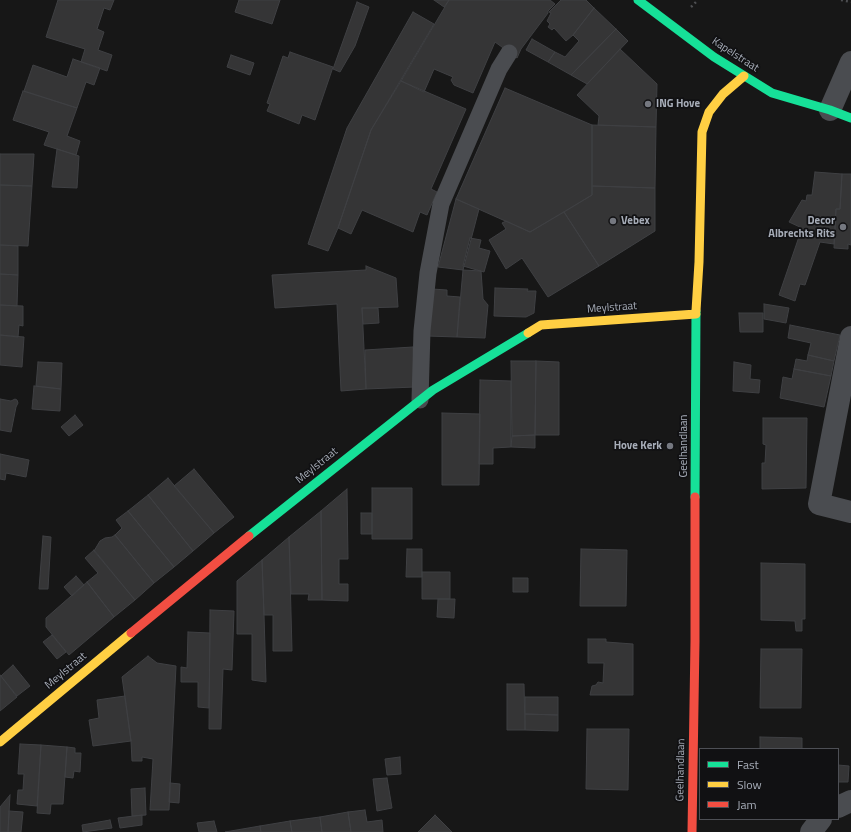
<!DOCTYPE html>
<style>
body{margin:0}
#map{position:relative;width:851px;height:832px;overflow:hidden;background:#171717;font-family:"Titillium Web",sans-serif}
canvas{display:block}
.legend{position:absolute;left:699px;top:748px;width:140px;height:72px;box-sizing:border-box;background:#111113;border:1px solid #4d4f55;margin:0;padding:5px 7px;list-style:none;font-size:12px;color:#a7adb8}
.legend li{display:flex;align-items:center;gap:8px;height:20px}
.legend b{width:20px;border:1px solid #4d4f55}
</style>
<div id="map">
<canvas width="851" height="832"></canvas>
<ul class="legend">
<li><b style="height:5px;background:#16e098"></b>Fast</li>
<li><b style="height:5px;background:#ffcf43"></b>Slow</li>
<li><b style="height:5px;background:#f24e42"></b>Jam</li>
</ul>
</div>
<script>
const context = document.querySelector('canvas').getContext('2d');
context.lineJoin = 'round';
function paint(path, color) { context.fillStyle = color; context.fill(path, 'evenodd'); }
const poly = rows => new Path2D(rows.map(r => 'M' + r).join(''));
function trace(path, color, width, dash) { context.strokeStyle = color; context.lineWidth = width; context.lineCap = dash ? 'butt' : 'round'; context.setLineDash(dash || []); context.stroke(path); }
function label(font, color, halo, rows, align = 'center') {
  context.font = font + ' "Titillium Web",sans-serif'; context.lineWidth = 3.5; context.setLineDash([]); context.textBaseline = 'middle'; context.strokeStyle = halo; context.fillStyle = color; for (const [text, x, y, turn = 0] of rows) {
    context.save(); context.translate(x, y); context.rotate((+turn || 0) * Math.PI / 180); context.textAlign = isNaN(turn) ? turn : align; if (halo) context.strokeText(text, 0, 0); context.fillText(text, 0, 0); context.restore();
  }
}
const building = poly([
 [58,0,114,0,110,10,104,8,97,29,104,32,98,50,112,55,107,71,81,62,85,49,46,37,58,0],
 [239,0,280,0,272,24,235,12,239,0],
 [434,0,449,0,444,7,434,0],
 [449,0,550,0,555,4,548,11,548,13,521,49,517,58,495,42,473,93,454,85,451,80,453,77,434,69,424,92,401,81,449,0],
 [561,0,586,0,594,8,573,35,566,41,554,28,552,30,548,27,550,24,547,21,551,13,549,12,561,0],
 [357,2,369,7,355,46,340,72,333,69,357,2],
 [594,8,616,29,571,75,548,62,555,52,565,57,579,41,573,35,594,8],
 [413,12,434,24,371,130,338,228,328,251,308,244,347,128,413,12],
 [616,29,628,41,587,84,571,75,616,29],
 [532,39,555,52,548,62,526,50,532,39],
 [620,49,657,84,656,127,598,125,599,116,577,95,620,49],
 [290,52,333,67,315,120,302,115,299,124,267,111,270,104,267,103,283,56,288,58,290,52],
 [231,55,254,63,250,75,227,67,231,55],
 [73,59,100,68,94,85,86,82,77,108,24,91,33,65,67,77,73,59],
 [401,81,466,109,431,189,437,192,427,215,420,212,413,232,362,210,351,234,338,228,371,130,401,81],
 [505,88,592,125,592,195,530,232,456,199,505,88],
 [23,91,77,108,67,136,80,141,76,155,44,145,49,132,13,120,23,91],
 [592,125,656,127,655,188,592,186,592,125],
 [57,149,79,156,77,188,52,187,57,149],
 [0,154,34,154,32,186,0,185,0,154],
 [815,172,842,174,840,209,836,209,834,244,820,242,805,285,800,284,795,301,779,295,802,228,789,222,802,200,806,201,807,195,812,195,815,172],
 [842,174,851,174,851,245,848,244,848,249,834,248,836,209,840,209,842,174],
 [0,185,32,186,28,246,0,245,0,185],
 [592,186,655,188,655,231,599,266,564,212,592,195,592,186],
 [456,199,479,209,463,270,438,267,456,199],
 [564,212,599,266,548,297,522,258,506,269,489,240,506,229,502,223,506,221,530,232,564,212],
 [470,238,481,240,479,248,490,251,484,272,463,266,470,238],
 [0,245,18,246,18,275,0,274,0,245],
 [366,266,396,278,398,307,362,308,366,389,341,391,337,304,275,308,272,275,366,270,366,266],
 [463,270,481,271,483,299,488,305,485,338,457,337,463,270],
 [0,274,18,275,17,306,0,305,0,274],
 [495,288,528,289,527,291,536,291,534,313,526,317,494,316,495,288],
 [432,289,447,290,447,296,460,297,457,337,427,336,432,289],
 [764,304,789,308,786,323,764,319,764,304],
 [0,305,23,306,23,326,19,325,18,337,0,335,0,305],
 [362,308,378,308,379,323,363,324,362,308],
 [739,313,763,313,763,332,740,332,739,313],
 [790,325,840,335,834,361,808,355,811,343,788,338,790,325],
 [0,335,24,337,22,367,0,365,0,335],
 [413,347,415,387,366,389,365,350,413,347],
 [808,355,834,361,831,376,794,369,796,359,807,361,808,355],
 [511,361,536,361,535,435,512,436,511,361],
 [536,361,559,362,559,435,535,435,536,361],
 [38,362,62,363,61,389,36,386,38,362],
 [734,362,751,365,750,379,760,380,759,393,733,391,734,362],
 [794,369,831,376,824,407,780,398,783,377,792,379,794,369],
 [480,380,511,381,511,447,493,448,493,464,479,464,480,380],
 [34,386,61,389,60,411,32,409,34,386],
 [0,399,11,401,15,399,17,400,18,403,16,407,11,432,0,430,0,399],
 [442,413,480,414,479,485,442,485,442,413],
 [75,415,83,425,69,436,61,427,75,415],
 [763,418,807,418,806,488,762,489,762,463,765,463,766,445,763,444,763,418],
 [535,435,535,448,511,447,512,436,535,435],
 [0,454,29,460,26,477,6,473,5,480,0,479,0,454],
 [194,469,234,517,214,533,174,486,194,469],
 [168,478,214,533,193,551,148,495,168,478],
 [372,488,412,488,412,539,372,539,372,488],
 [347,489,348,559,339,559,339,584,348,584,348,601,322,600,321,511,347,489],
 [148,495,193,551,174,567,128,511,148,495],
 [128,511,174,567,154,583,115,535,122,528,116,520,128,511],
 [321,511,322,600,308,600,309,594,291,594,289,537,321,511],
 [361,513,372,513,372,534,361,534,361,513],
 [115,535,154,583,135,600,94,551,100,541,105,538,112,537,115,535],
 [43,536,51,537,48,589,39,589,43,536],
 [289,537,292,651,273,651,273,615,264,615,262,560,289,537],
 [407,549,422,549,422,577,406,577,407,549],
 [581,549,627,550,626,606,580,606,581,549],
 [94,550,135,600,114,617,87,582,98,573,85,558,94,550],
 [262,560,264,615,266,682,252,680,252,634,237,634,237,581,262,560],
 [761,563,805,564,805,619,802,619,802,631,796,631,795,621,761,620,761,563],
 [422,572,450,572,450,599,422,599,422,572],
 [76,576,84,585,72,596,64,587,76,576],
 [513,578,528,578,528,592,513,592,513,578],
 [87,582,114,617,69,655,46,627,46,618,87,582],
 [438,599,455,599,454,618,437,617,438,599],
 [210,610,234,611,232,670,223,669,221,729,209,729,210,610],
 [188,632,210,633,209,708,198,707,198,682,181,682,181,667,187,668,188,632],
 [52,635,66,652,57,659,43,642,52,635],
 [588,639,606,639,606,642,633,644,633,695,590,695,592,686,596,685,598,682,603,683,604,663,588,663,588,639],
 [761,649,802,649,801,708,760,708,761,649],
 [148,656,157,663,176,666,169,810,150,810,153,759,142,757,142,761,132,761,131,741,122,677,148,656],
 [13,665,30,686,17,696,1,676,13,665],
 [0,675,17,697,0,711,0,675],
 [507,684,524,684,525,730,507,730,507,684],
 [125,696,131,741,93,746,89,720,99,718,97,700,125,696],
 [525,697,558,697,558,715,525,714,525,697],
 [525,714,558,715,558,731,525,730,525,714],
 [587,729,629,729,628,790,586,789,587,729],
 [760,737,802,738,802,749,760,749,760,737],
 [20,744,41,745,37,806,17,804,18,790,23,790,24,774,18,774,20,744],
 [41,745,67,747,63,804,51,804,50,814,37,813,41,745],
 [67,747,75,748,75,753,81,753,80,772,74,771,73,778,65,777,67,747],
 [400,757,401,774,387,775,385,759,400,757],
 [838,765,849,766,848,782,838,782,838,765],
 [387,778,392,808,377,811,373,779,387,778],
 [170,783,180,784,179,803,169,802,170,783],
 [145,788,146,815,132,816,131,789,145,788],
 [10,795,8,832,0,832,0,807,10,795],
 [365,810,367,822,382,820,383,832,351,832,348,812,365,810],
 [9,811,23,812,21,832,8,832,9,811],
 [348,812,351,832,322,832,320,817,348,812],
 [142,815,142,825,120,828,118,818,142,815],
 [435,815,452,832,418,832,435,815],
 [320,817,322,832,292,832,290,821,320,817],
 [110,820,112,828,83,832,82,825,110,820],
 [214,821,217,832,199,832,197,823,214,821],
 [290,821,292,832,261,832,260,826,290,821],
 [260,826,261,832,225,832,260,826]
]);
const path = poly([
 [841,0,851,2],
 [691,7,698,0]
]);
const lane = poly([
 [420,400,422,331,428,273,441,204,499,69,509,53]
]);
const street = poly([
 [830,110,851,62],
 [851,337,819,504,851,512],
 [838,807,851,801],
 [811,832,821,819]
]);
const fast = poly([
 [638,0,714,57,772,93,830,110,851,118],
 [695,497,696,311],
 [249,536,433,390,528,333]
]);
const slow = poly([
 [696,311,699,262,702,132,709,112,723,94,744,76],
 [528,333,541,325,696,314],
 [0,742,131,633]
]);
const jam = poly([
 [131,633,249,536],
 [692,832,695,641,695,497]
]);
const markers = [
 [648,104,4,"#757880"],
 [613,221,4,"#757880"],
 [843,227,4,"#757880"],
 [670,446,4,"#757880"]
];
const streetNames = [
 ["Kapelstraat",735,55,33],
 ["Meylstraat",612,308,-4],
 ["Geelhandlaan",684,446,-90],
 ["Meylstraat",317,466,-39],
 ["Meylstraat",66,671,-40],
 ["Geelhandlaan",681,770,-89]
];
const poiNames = [
 ["ING Hove",656,104],
 ["Vebex",621,221],
 ["Decor",835,221,"right"],
 ["Albrechts Rits",835,234,"right"],
 ["Hove Kerk",662,446,"right"]
];
paint(building, '#353536');
trace(building, '#3f4043', 1);
trace(path, '#4d4e51', 2.5, [2, 3]);
trace(lane, '#4a4c50', 17);
trace(street, '#4a4c50', 22);
trace(fast, '#16e098', 9);
trace(slow, '#ffcf43', 9);
trace(jam, '#f24e42', 9);
for (const [x, y, r, color] of markers) { const dot = new Path2D(); dot.arc(x, y, r, 0, 2 * Math.PI); context.fillStyle = color; context.fill(dot); trace(dot, '#111113', 1.5); }
label('11px', '#a7adb8', '#111113', streetNames);
label('bold 11px', '#a7adb8', '#111113', poiNames, 'left');
</script>
